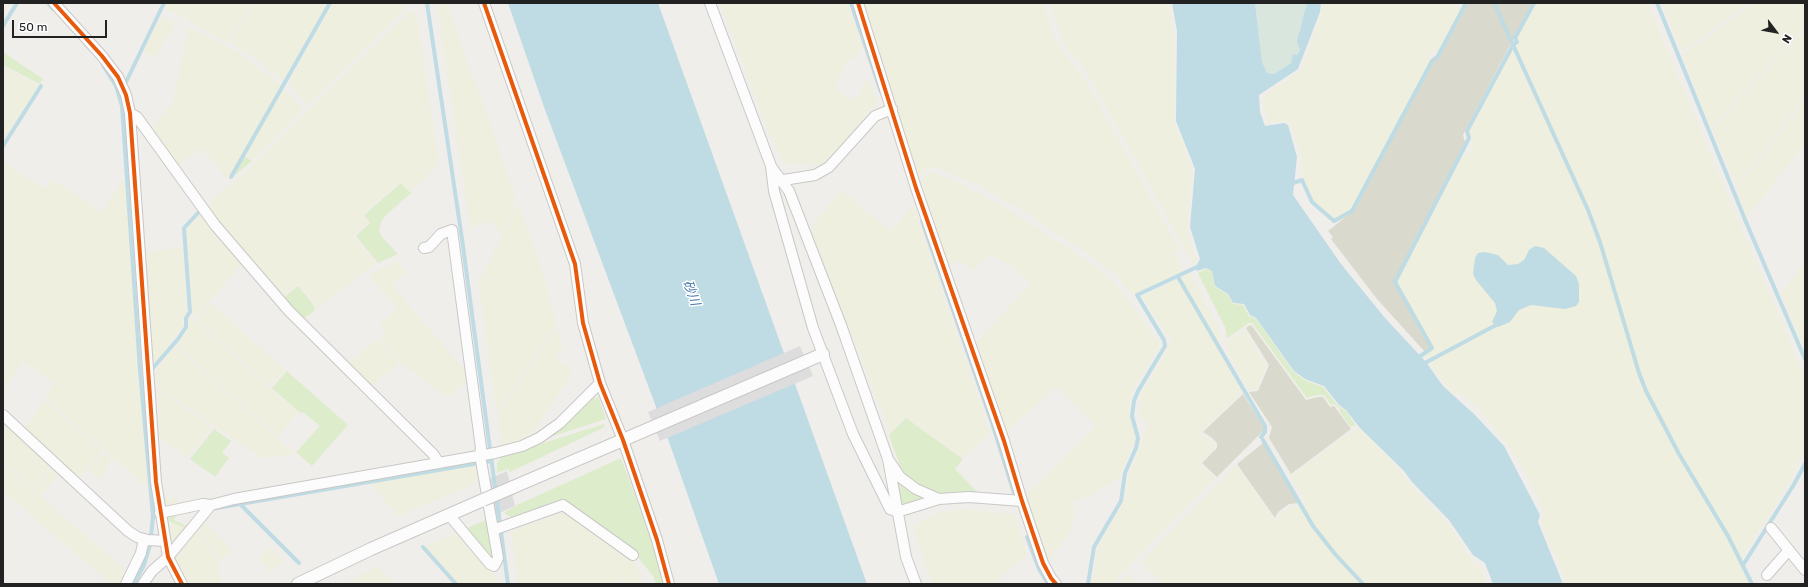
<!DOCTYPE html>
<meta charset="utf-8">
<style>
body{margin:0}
#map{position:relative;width:1808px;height:587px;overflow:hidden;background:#f0eeeb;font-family:Rubik,sans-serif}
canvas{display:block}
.frame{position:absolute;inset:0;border:4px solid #222;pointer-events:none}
.north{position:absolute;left:1756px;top:12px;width:40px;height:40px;-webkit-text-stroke:3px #fff;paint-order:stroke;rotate:122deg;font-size:11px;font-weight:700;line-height:16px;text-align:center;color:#222}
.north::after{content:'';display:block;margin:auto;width:14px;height:18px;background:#222;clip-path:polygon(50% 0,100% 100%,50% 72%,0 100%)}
.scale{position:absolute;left:12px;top:20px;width:95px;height:18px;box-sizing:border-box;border:2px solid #222;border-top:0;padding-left:5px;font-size:12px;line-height:14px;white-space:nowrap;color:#222;-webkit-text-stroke:3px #fff;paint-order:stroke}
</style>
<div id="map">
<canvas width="1808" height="587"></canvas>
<div class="frame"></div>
<div class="north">N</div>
<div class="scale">50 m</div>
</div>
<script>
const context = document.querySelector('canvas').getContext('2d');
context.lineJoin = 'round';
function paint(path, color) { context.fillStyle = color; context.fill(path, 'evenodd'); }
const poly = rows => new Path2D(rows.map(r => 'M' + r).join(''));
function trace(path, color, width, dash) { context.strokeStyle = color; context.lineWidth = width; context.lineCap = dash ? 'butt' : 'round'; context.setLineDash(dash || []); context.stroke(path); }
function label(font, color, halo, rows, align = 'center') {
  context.font = font + ' Rubik,"Noto Sans JP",sans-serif'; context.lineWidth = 3; context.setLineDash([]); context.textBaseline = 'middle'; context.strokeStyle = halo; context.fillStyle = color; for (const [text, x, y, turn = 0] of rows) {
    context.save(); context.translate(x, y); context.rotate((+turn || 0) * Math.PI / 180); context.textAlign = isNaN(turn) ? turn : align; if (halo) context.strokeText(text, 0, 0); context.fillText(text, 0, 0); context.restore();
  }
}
const construction = poly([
 [1468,3,1532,3,1463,135,1465,142,1394,282,1431,348,1425,352,1377,299,1331,239,1333,237,1328,231,1353,211,1392,135,1433,61,1439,57],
 [1250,325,1252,326,1306,400,1318,397,1323,397,1330,407,1334,406,1351,429,1291,474,1269,438,1272,427,1249,392,1258,391,1269,365,1246,328],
 [1243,394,1265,429,1217,477,1202,463,1217,448,1217,443,1211,437,1203,432],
 [1263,443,1300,503,1289,504,1278,512,1275,518,1237,464]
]);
const farmland = poly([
 [166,3,192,3,185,18,164,8],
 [194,3,251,3,228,43,186,20],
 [254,3,328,3,283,81,252,56,230,43],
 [333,3,402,3,405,10,308,105,290,85,290,80],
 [439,3,447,3,516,196,513,210,501,235,493,221,470,228,437,5],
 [720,3,814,3,822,7,824,3,848,3,863,47,855,59,848,59,835,89,855,100,869,78,878,103,868,112,829,161,822,165,784,164,765,124],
 [862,3,1043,3,1055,38,1065,55,1083,76,1180,250,1175,253,1184,271,1132,295,1116,274,1099,262,1017,207,978,185,935,167,928,167,918,175],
 [1050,3,1168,3,1174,34,1174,124,1182,139,1192,170,1187,227,1188,238,1197,260,1193,265,1111,115,1080,62,1076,60,1067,50,1060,35],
 [1323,3,1455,3,1456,8,1463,6,1437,56,1435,49,1429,52,1431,59,1350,211,1335,220,1313,200,1303,178,1301,158,1292,125,1286,121,1267,123,1263,96,1302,69,1322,12],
 [1537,3,1648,3,1723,185,1805,377,1805,451,1773,510,1739,561,1749,584,1567,584,1541,521,1544,514,1531,483,1511,450,1489,421,1463,393,1455,394,1443,382,1425,354,1433,348,1396,282,1462,157,1474,150,1468,130,1509,56,1519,43,1518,36],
 [1529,250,1554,256,1576,276,1565,309,1531,305,1519,310,1512,317,1497,311,1495,303,1498,255,1508,265,1518,264,1524,260],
 [1662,3,1749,3,1684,50,1681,49],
 [1753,3,1805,3,1805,26,1710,128,1683,55],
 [410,11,417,15,439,165,411,191,401,180,362,215,368,223,353,236,376,264,366,270,316,310,315,303,298,284,280,298,206,209,217,195,237,180],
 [161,17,171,20,174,23,174,28,157,54,150,56,142,52],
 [188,26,237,52,281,85,228,178,225,178,203,148,176,166,151,130,173,101],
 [1805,29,1805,97,1736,186,1712,129],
 [3,66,39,86,3,141],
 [283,88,301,106,302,111,252,160,245,155],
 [1805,101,1805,143,1747,218,1737,188],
 [3,161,45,189,52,179,102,212,121,182,125,182,147,487,45,398,54,384,23,361,3,391],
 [930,171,957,182,1003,206,1095,266,1115,283,1160,344,1159,348,1132,391,1130,405,1135,442,1118,479,1092,495,1073,501,1074,520,1071,531,1050,559,1047,559,1025,497,1096,425,1056,386,1009,430,1004,432,974,345,1031,283,1012,266,988,254,973,271,959,260,946,266,921,180],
 [842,190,890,231,914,205,989,430,989,435,964,458,906,417,890,433,811,231,818,218],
 [518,203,542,271,557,323,499,409,496,409,478,280,484,272],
 [200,215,241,264,197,318,192,313,187,231,189,226],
 [183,247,187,313,183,317,184,325,155,363,152,363,145,253],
 [397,261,405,272,392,285,466,372,468,381,448,398,413,371,406,369,381,340,385,332,379,325,397,308,368,275],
 [1805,262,1805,351,1781,293],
 [1191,273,1220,333,1220,354,1242,392,1200,433,1215,443,1215,448,1200,464,1215,478,1112,584,1092,584,1099,545,1125,500,1128,475,1136,460,1142,437,1150,424,1139,415,1141,394,1172,342,1141,296],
 [212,304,285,370,271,386,197,321],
 [190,317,298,413,278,436,176,345,187,329],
 [558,326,562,348,556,359,570,368,571,373,569,378,535,429,521,441,509,446,501,446,498,415],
 [1245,330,1266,366,1256,390,1249,390,1227,351,1227,341],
 [378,339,399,363,369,388,347,364],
 [175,346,295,454,263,459,158,387,156,370],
 [158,389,212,427,187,457,159,437],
 [44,400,103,451,81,476,76,479,24,430],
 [7,424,52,466,32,488,3,461,3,428],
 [1357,427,1388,457,1419,495,1451,527,1474,564,1480,568,1488,584,1162,584,1141,562,1237,465,1276,522,1279,515,1291,506,1307,506,1291,476],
 [104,453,112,459,107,466,108,468,98,479,89,470],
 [3,464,129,573,122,584,111,584,3,491],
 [471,466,477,467,480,480,470,486,398,516,370,483],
 [53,467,60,474,41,495,33,489],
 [176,497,178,506,167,508,165,499],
 [960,509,1014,514,1028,555,992,584,932,584,913,526,942,512],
 [567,511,635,561,643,584,629,584,621,578,616,584,518,584,511,531],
 [202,519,232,550,220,561,215,551,195,527],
 [168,521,184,527,173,540,171,540],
 [193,528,210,547,219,564,221,584,190,584,176,559,177,552],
 [456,533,495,577,498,584,459,584,425,546],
 [270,547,283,562,271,572,259,558],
 [378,566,394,584,349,584,359,575],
 [1129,574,1137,584,1119,584]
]);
const grass = poly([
 [3,52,43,79,40,84,3,65],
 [244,156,252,161,231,178],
 [401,183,411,193,386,215,381,222,379,230,381,236,398,254,378,263,356,236,370,223,364,215],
 [1206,269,1212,271,1215,287,1227,294,1233,304,1243,305,1249,316,1256,319,1293,371,1304,380,1323,387,1338,406,1346,411,1356,426,1350,426,1340,412,1340,409,1334,404,1331,405,1324,395,1317,395,1307,398,1252,323,1249,323,1227,338,1225,327,1198,273],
 [298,286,313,304,315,310,305,318,292,310,282,299],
 [287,371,348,425,312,466,296,452,320,426,304,413,299,412,272,388],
 [598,397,606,419,544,439,588,400],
 [906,418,963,459,955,469,979,494,939,494,926,490,902,472,889,435],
 [604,424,605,427,510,472,508,469,497,473,497,463,502,456],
 [214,429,231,441,222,453,229,458,215,477,190,459],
 [621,458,657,555,666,584,656,584,653,576,636,555,567,502,514,519,504,513,517,505],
 [895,476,929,498,901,506],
 [173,515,176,516,174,520,187,526,172,542,165,516],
 [169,521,184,527,173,540,171,540],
 [486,520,493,560,492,560,467,528]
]);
const wetland = poly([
 [1255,3,1307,3,1303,23,1299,31,1300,50,1297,55,1293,54,1291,63,1274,74,1267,73,1262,62]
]);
const water = poly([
 [508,3,658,3,867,584,719,584,668,439,544,107],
 [1172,3,1255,3,1262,62,1267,73,1274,74,1291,63,1293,54,1297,55,1300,50,1297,41,1307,3,1321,3,1320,12,1298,69,1259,95,1260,112,1265,126,1284,123,1288,125,1297,157,1293,195,1341,264,1385,318,1426,362,1443,386,1474,414,1504,446,1540,515,1538,522,1563,584,1493,584,1485,563,1473,555,1449,520,1412,482,1404,471,1359,427,1346,410,1339,405,1324,386,1305,379,1294,371,1256,318,1250,315,1244,304,1233,303,1228,294,1215,286,1212,271,1206,268,1197,271,1195,268,1200,259,1190,227,1195,169,1176,121,1177,31],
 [1535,246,1544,248,1576,276,1579,284,1579,302,1576,306,1565,309,1531,305,1519,310,1510,322,1498,327,1492,322,1497,311,1495,303,1476,280,1473,274,1475,258,1478,253,1485,252,1498,255,1508,265,1518,264,1524,260,1529,250]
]);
const pier = poly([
 [800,346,813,376,660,441,648,412],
 [507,471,515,506,486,519,480,483]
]);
const stream = poly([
 [48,3,53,9],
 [427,3,462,239,508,584],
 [851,3,881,92],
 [1494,3,1588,210,1600,242,1639,373,1646,391,1679,454,1728,536,1752,584],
 [1657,3,1746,222,1805,359],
 [3,26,17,3],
 [103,65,116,86,122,106,140,370,153,517,154,517],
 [126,82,164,3],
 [3,146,41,86],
 [231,177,330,3],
 [1290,184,1302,180,1312,202,1334,221,1352,211,1432,61,1438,56,1466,3],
 [922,221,992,423,1014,493],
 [1178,277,1265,426,1265,432,1261,437],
 [1416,359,1432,348,1395,282,1469,138,1467,131,1513,45,1517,42,1515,38,1534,3],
 [1423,364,1498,324],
 [152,369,178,339,186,327,186,318,190,312,184,228,198,213],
 [1263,440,1313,526,1335,554,1363,584],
 [240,504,299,563],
 [211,509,491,461],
 [1027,537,1039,569,1048,584],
 [423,547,456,584],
 [1743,565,1793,486,1805,464],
 [134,584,144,565,150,545,153,517],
 [1088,584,1094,547,1121,501,1125,473,1136,448,1138,438,1132,416,1134,401,1138,391,1165,346,1164,340,1137,295,1199,266]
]);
const minor = poly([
 [54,3,102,56,118,77,126,95,130,113,156,482,168,557,182,584],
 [484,3,575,264,583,323,600,383,623,440,657,540,669,584],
 [710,3,771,166,774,191,813,328,853,434,890,509,897,512,939,499],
 [858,3,916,188,1004,441,1022,501,1043,563,1051,578,1056,584],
 [130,113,137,117,215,225,289,311,433,454,439,463],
 [772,168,789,191,841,325,888,459,906,557,916,584],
 [777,181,815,175,829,167,875,116,892,109],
 [424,248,429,247,441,234,452,230,481,448,480,455,498,558,494,566,490,564,449,515],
 [3,415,128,531,137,537,148,540,165,541],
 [890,462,900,477,916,489,939,499,969,497,1022,501],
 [160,513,203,504,211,505],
 [1771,528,1805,570],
 [493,530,563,505,633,555],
 [1767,575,1789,550],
 [126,584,141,553,144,539],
 [143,584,152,571,168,557,211,505,234,499,495,453,522,446,539,438,560,423,600,383]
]);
const tertiary = poly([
 [511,488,823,354],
 [298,584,371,549,483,500]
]);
const tertiaryBridge = poly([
 [483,500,511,488]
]);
const cycleway = poly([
 [54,3,102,56,118,77,126,95,130,113,156,482,168,557,182,584],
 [484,3,575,264,583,323,600,383,623,440,657,540,669,584],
 [858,3,916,188,1004,441,1022,501,1043,563,1051,578,1056,584]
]);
const waterNames = [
 ["砂川",691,293,70]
];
paint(construction, '#d9d9cd');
paint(farmland, '#efefdf');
paint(grass, '#ddeccb');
paint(wetland, '#d9e6de');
paint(water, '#bfdbe3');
paint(pier, '#dedddd');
trace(stream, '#bfdbe3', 4);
trace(minor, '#c9c8c7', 12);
trace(tertiary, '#c9c8c7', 14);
trace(minor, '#fdfcfc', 10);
trace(tertiary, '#fdfcfc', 12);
trace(tertiaryBridge, '#c9c8c7', 14, []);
trace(tertiaryBridge, '#fdfcfc', 12);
trace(cycleway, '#e8590c', 4);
label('italic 13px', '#4a7aab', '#fff', waterNames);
</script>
